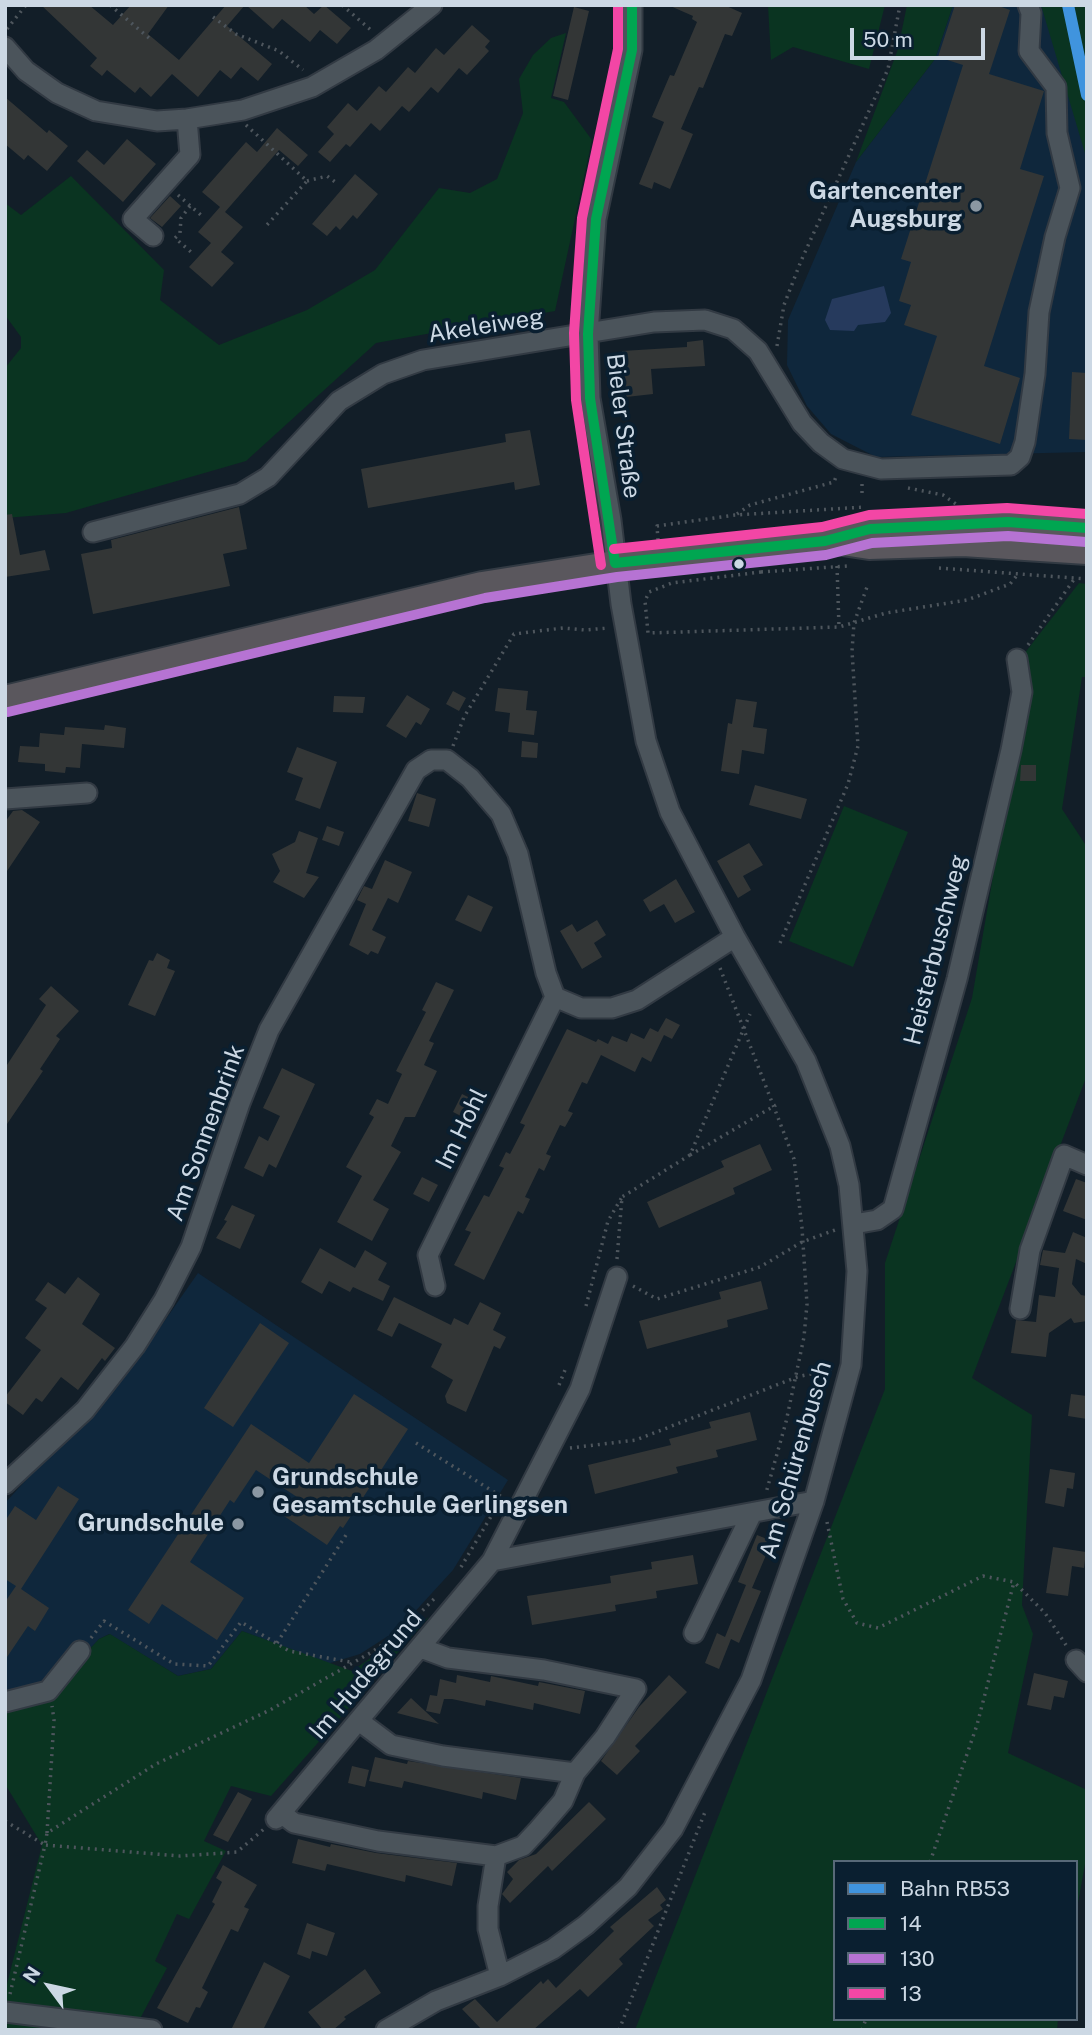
<!DOCTYPE html>
<meta charset="utf-8">
<style>
body{margin:0}
#map{position:relative;width:1092px;height:2035px;overflow:hidden;background:#121e28;font-family:"Public Sans",sans-serif}
canvas{display:block}
.frame{position:absolute;inset:0;border:7px solid #ccd8e4;pointer-events:none}
.legend{position:absolute;left:833px;top:1860px;width:245px;height:161px;box-sizing:border-box;background:#0a1f30;border:2px solid #586978;margin:0;padding:9px 12px;list-style:none;font-size:21px;color:#ccd8e4}
.legend li{display:flex;align-items:center;gap:14px;height:35px}
.legend b{width:35px;border:2px solid #586978}
.north{position:absolute;left:14px;top:1951px;width:70px;height:70px;-webkit-text-stroke:5px #0a1f30;paint-order:stroke;rotate:303deg;font-size:19px;font-weight:700;line-height:28px;text-align:center;color:#ccd8e4}
.north::after{content:'';display:block;margin:auto;width:24px;height:32px;background:#ccd8e4;clip-path:polygon(50% 0,100% 100%,50% 72%,0 100%)}
.scale{position:absolute;left:850px;top:28px;width:135px;height:32px;box-sizing:border-box;border:4px solid #ccd8e4;border-top:0;padding-left:9px;font-size:21px;line-height:24px;white-space:nowrap;color:#ccd8e4;-webkit-text-stroke:5px #0a1f30;paint-order:stroke}
</style>
<div id="map">
<canvas width="1092" height="2035"></canvas>
<div class="frame"></div>
<ul class="legend">
<li><b style="height:9px;background:#4094de"></b>Bahn RB53</li>
<li><b style="height:9px;background:#00a651"></b>14</li>
<li><b style="height:9px;background:#b673d3"></b>130</li>
<li><b style="height:9px;background:#f346a5"></b>13</li>
</ul>
<div class="north">N</div>
<div class="scale">50 m</div>
</div>
<script>
const context = document.querySelector('canvas').getContext('2d');
context.lineJoin = 'round';
function paint(path, color) { context.fillStyle = color; context.fill(path, 'evenodd'); }
const poly = rows => new Path2D(rows.map(r => 'M' + r).join(''));
function trace(path, color, width, dash) { context.strokeStyle = color; context.lineWidth = width; context.lineCap = dash ? 'butt' : 'round'; context.setLineDash(dash || []); context.stroke(path); }
function label(font, color, halo, rows, align = 'center') {
  context.font = font + ' "Public Sans",sans-serif'; context.lineWidth = 7; context.setLineDash([]); context.textBaseline = 'middle'; context.strokeStyle = halo; context.fillStyle = color; for (const [text, x, y, turn = 0] of rows) {
    context.save(); context.translate(x, y); context.rotate((+turn || 0) * Math.PI / 180); context.textAlign = isNaN(turn) ? turn : align; if (halo) context.strokeText(text, 0, 0); context.fillText(text, 0, 0); context.restore();
  }
}
const built = poly([
 [953,5,1042,5,1087,157,1087,452,876,457,831,434,807,406,787,365,788,320,856,162,935,59],
 [198,1273,508,1480,453,1570,399,1629,360,1654,327,1664,242,1631,211,1669,178,1676,109,1634,99,1639,43,1699,5,1709,5,1503,140,1356]
]);
const green = poly([
 [768,5,885,5,869,69,793,47,771,60],
 [907,5,953,5,935,59,856,162,898,49],
 [1041,5,1087,5,1087,160],
 [566,33,551,98,564,102,592,140,555,311,376,343,246,461,66,513,5,518,5,368,21,348,21,337,5,315,5,203,21,215,71,176,164,270,160,300,219,345,307,310,375,270,439,188,470,193,497,179,523,113,519,79,533,55,551,38],
 [1079,583,1087,584,1087,677,1082,677,1062,809,1087,847,1087,1075,972,1378,1032,1415,1022,1605,1033,1634,1008,1753,1087,1790,1087,1853,1076,1914,1076,1862,835,1862,835,2019,1058,2019,1057,2030,635,2030,885,1389,885,1263,972,998,1025,691,1024,654],
 [844,806,908,832,853,967,789,941],
 [429,1617,271,1796,231,1786,204,1841,226,1851,189,1919,177,1914,155,1961,167,1968,134,2030,5,2030,5,1992,42,1845,5,1784,5,1709,43,1699,99,1639,110,1634,178,1676,211,1669,242,1631,352,1671]
]);
const water = poly([
 [884,286,891,313,885,322,858,325,854,331,830,330,825,320,832,299]
]);
const building = poly([
 [41,5,89,5,113,25,131,5,169,5,148,34,179,60,226,5,245,5,227,26,272,64,258,81,241,67,231,79,220,70,198,97,172,74,151,97,140,87,135,93,107,70,102,76,90,66,97,58],
 [246,5,304,5,314,14,324,5,351,28,337,44,320,30,310,42,282,19,273,29],
 [668,5,724,5,742,13,732,36,725,34,703,88,699,87,681,129,693,134,670,189,654,182,652,189,639,184,664,122,652,117,670,75,674,76,697,22,692,19,693,16],
 [955,5,996,5,1010,10,989,74,1044,91,1020,169,1044,176,984,366,1020,378,1000,444,911,415,937,336,904,325,911,305,899,301,911,262,901,259,963,65,938,57],
 [574,7,589,11,568,100,553,96],
 [472,25,490,41,485,47,489,51,467,75,459,68,438,93,431,87,409,112,402,106,380,131,371,123,350,147,346,144,330,162,318,152,334,134,327,127,348,103,357,111,379,86,386,92,408,67,415,73,436,48,444,55],
 [5,97,47,133,49,130,68,146,47,171,28,155,24,160,5,144],
 [277,128,308,155,298,166,279,150,225,212,243,227,221,252,234,263,212,287,189,267,211,243,198,232,220,207,202,192,246,142,257,152],
 [127,139,156,164,123,202,77,161,87,150,104,165],
 [355,174,378,194,357,219,353,215,340,230,336,226,327,236,312,224],
 [170,196,181,206,162,227,150,218],
 [703,340,705,366,651,369,653,394,626,397,622,351,687,347,687,342],
 [1072,372,1087,373,1087,440,1069,439],
 [530,430,540,485,515,490,514,482,368,508,361,469,506,442,505,434],
 [239,507,247,549,223,554,230,586,93,614,81,554,112,548,111,540],
 [12,514,20,555,45,550,50,570,5,577,5,515],
 [498,688,528,691,526,710,537,711,534,735,508,732,510,713,495,711],
 [453,691,466,698,459,711,446,704],
 [407,695,430,709,421,725,416,722,406,738,386,726],
 [334,696,365,697,363,713,333,712],
 [736,699,757,702,753,727,767,729,764,754,742,750,739,774,721,771,728,723,732,724],
 [105,725,126,728,124,748,82,744,80,768,66,767,65,773,45,771,45,764,18,762,20,746,39,747,40,733,64,735,65,727,104,730],
 [522,741,538,743,537,758,521,757],
 [297,747,337,762,320,809,295,800,303,778,287,772],
 [1021,765,1036,765,1036,781,1020,781],
 [755,785,807,799,801,819,749,805],
 [417,793,436,799,429,827,408,821],
 [22,810,40,822,5,874,5,822,13,811],
 [327,826,344,832,339,846,322,840],
 [299,831,318,838,306,873,319,877,304,898,273,882,280,871,272,854,295,842],
 [749,843,763,865,743,876,751,890,738,898,717,861],
 [385,860,412,872,398,903,388,898,372,930,386,937,378,954,371,951,368,955,349,945,366,904,357,900,364,886,372,889],
 [676,879,695,912,675,923,664,904,650,912,643,900],
 [468,895,493,907,481,932,455,920],
 [597,920,606,935,594,943,602,957,582,969,560,931,572,924,577,932],
 [157,953,170,960,167,968,175,971,155,1016,128,1005,149,960,153,961],
 [436,982,454,990,429,1041,434,1043,424,1065,437,1071,415,1117,405,1117,391,1146,401,1152,373,1200,389,1209,372,1241,337,1222,362,1176,346,1167,374,1117,369,1114,377,1099,388,1104,402,1074,396,1071,426,1012,422,1010],
 [51,986,79,1011,56,1036,60,1039,40,1069,43,1071,5,1127,5,1068,46,1005,39,999],
 [666,1018,680,1025,672,1039,664,1035,651,1062,642,1057,635,1072,601,1055,587,1084,582,1082,568,1111,573,1113,565,1127,560,1125,546,1154,551,1156,544,1171,539,1168,525,1197,530,1199,523,1214,518,1211,484,1280,454,1265,471,1232,465,1230,484,1195,489,1197,504,1168,499,1166,506,1152,510,1154,525,1125,520,1123,567,1029,596,1042,598,1039,608,1044,612,1036,627,1042,631,1033,644,1039,650,1028,658,1032],
 [282,1068,315,1084,276,1168,269,1164,263,1177,244,1168,259,1136,268,1141,280,1116,263,1108],
 [462,1094,478,1102,469,1120,453,1112],
 [760,1144,772,1170,733,1188,735,1194,659,1228,647,1202,724,1167,721,1161],
 [422,1177,438,1185,429,1202,413,1194],
 [1076,1179,1087,1183,1087,1220,1063,1211],
 [232,1205,255,1215,240,1249,216,1238,227,1221,224,1220],
 [1073,1232,1087,1238,1087,1264,1076,1259,1072,1284,1081,1295,1087,1296,1087,1321,1074,1323,1071,1318,1049,1333,1046,1357,1011,1353,1016,1320,1036,1322,1039,1295,1055,1297,1059,1268,1040,1265,1043,1250,1065,1253],
 [320,1248,355,1268,365,1250,387,1263,378,1280,390,1286,383,1301,353,1287,350,1292,329,1281,322,1294,301,1282],
 [78,1277,100,1294,82,1324,115,1348,105,1361,102,1358,78,1390,61,1377,42,1402,36,1398,23,1415,5,1402,5,1397,41,1350,25,1338,47,1308,35,1300,48,1282,65,1294],
 [761,1281,768,1309,727,1320,728,1327,647,1349,639,1321,721,1299,719,1292],
 [394,1297,451,1325,454,1318,468,1325,480,1302,501,1313,493,1330,506,1337,500,1349,494,1346,466,1412,447,1403,445,1396,453,1380,431,1367,442,1344,399,1323,392,1337,377,1330],
 [260,1323,289,1343,233,1427,204,1408],
 [354,1394,408,1429,343,1528,340,1526,327,1545,284,1516,297,1497,256,1470,234,1503,230,1500,190,1562,244,1598,217,1640,162,1604,149,1624,128,1610,251,1424,309,1463],
 [1071,1394,1087,1396,1087,1419,1068,1416],
 [750,1412,757,1440,716,1450,718,1457,676,1467,678,1473,595,1494,588,1465,671,1445,669,1439,711,1428,709,1422],
 [1050,1469,1075,1473,1073,1489,1067,1488,1064,1507,1045,1503],
 [58,1486,79,1499,21,1589,49,1608,35,1631,28,1626,5,1660,5,1602,16,1586,5,1579,5,1521,15,1506,36,1520],
 [757,1535,772,1541,752,1588,761,1591,739,1643,731,1639,719,1669,705,1663,717,1633,725,1637,746,1585,738,1582],
 [1053,1547,1086,1552,1084,1568,1072,1566,1068,1596,1046,1593],
 [693,1555,698,1584,656,1591,657,1598,615,1605,616,1611,532,1625,527,1596,611,1583,610,1576,652,1569,651,1562],
 [1034,1673,1068,1681,1064,1698,1054,1696,1051,1710,1027,1705],
 [457,1675,490,1682,491,1676,538,1686,539,1682,585,1691,580,1714,534,1703,533,1710,486,1700,485,1706,452,1699,444,1699,440,1714,426,1711,430,1695,437,1696,440,1679,456,1683],
 [669,1675,687,1692,635,1746,640,1751,617,1775,601,1761,639,1707],
 [411,1698,439,1724,397,1713],
 [375,1757,407,1764,408,1761,521,1778,516,1800,483,1792,482,1799,404,1781,402,1788,369,1781],
 [352,1766,369,1770,365,1787,348,1783],
 [238,1792,252,1799,228,1842,213,1835],
 [589,1802,606,1819,552,1871,548,1866,510,1903,502,1894,513,1879,507,1872,519,1860,536,1854],
 [298,1839,330,1847,331,1844,376,1853,457,1863,452,1886,406,1875,405,1882,327,1864,325,1871,292,1863],
 [223,1865,257,1885,244,1907,249,1909,238,1932,231,1929,202,1988,208,1992,200,2008,196,2007,188,2023,157,2008,215,1904,212,1902,222,1882,216,1878],
 [657,1887,666,1900,660,1905,663,1909,648,1920,654,1926,619,1959,623,1964,588,1997,580,1989,533,2030,482,2030,462,2009,475,1999,497,2022,541,1981,543,1984,548,1979,556,1988,614,1931,610,1927],
 [307,1923,335,1933,327,1956,312,1951,310,1959,297,1954],
 [264,1962,290,1976,263,2030,231,2030],
 [365,1969,381,1993,344,2017,346,2019,333,2030,323,2030,308,2012]
]);
const path = poly([
 [110,5,149,38],
 [342,5,372,31],
 [213,17,236,34,279,51,303,70],
 [7,29,26,5],
 [246,125,307,181,265,227],
 [307,181,327,176,338,184],
 [178,195,202,216],
 [190,206,181,218,180,233,175,238,191,252],
 [777,346,784,305,801,261,888,69,900,5],
 [862,484,862,495],
 [908,488,943,495,956,504],
 [737,514,750,505,834,482,837,474],
 [658,540,657,526,735,515,865,507],
 [837,566,839,627],
 [939,568,1087,579],
 [761,572,672,583,649,592,645,601,648,633,839,627,886,613,967,600,1010,584,1018,574],
 [761,572,847,566],
 [1028,645,1075,578],
 [453,746,464,717,514,634,563,628,585,630,609,628],
 [780,943,848,784,858,746,852,651,854,623,867,587],
 [720,968,794,1159,802,1228,807,1304,804,1337,786,1422,766,1493],
 [690,1155,776,1105],
 [617,1259,622,1197,690,1155,750,1014],
 [633,1286,657,1299,760,1267,802,1242,835,1230],
 [586,1306,608,1221,622,1197],
 [559,1385,565,1370],
 [416,1443,502,1497],
 [570,1448,636,1440,797,1377,832,1369],
 [827,1522,843,1599,857,1623,878,1628,983,1576,1014,1582,1045,1613,1066,1645],
 [461,1567,502,1498],
 [91,1638,104,1621,174,1664,208,1666,241,1622,289,1651,350,1662],
 [277,1643,346,1535],
 [5,1821,45,1845,47,1833,156,1764,270,1710,372,1652,403,1630,436,1597],
 [47,1833,54,1720,52,1706],
 [930,1862,977,1725,1014,1582],
 [10,1994,45,1845,180,1856,237,1852,264,1829],
 [619,2030,705,1812],
 [862,2030,866,2019]
]);
const minor = poly([
 [5,47,26,71,57,93,96,111,157,121,187,119,243,110,312,87,376,50,432,5],
 [153,236,133,219,190,155,187,119],
 [93,532,240,494,268,477,339,401,383,374,423,360,654,322,705,320,733,329,758,351,802,423,821,443,843,459,881,469,1011,465,1020,457,1025,442,1035,374,1039,312,1055,237,1070,188,1057,133,1056,87,1029,51,1031,13,1028,5],
 [5,799,87,793],
 [854,1224,877,1220,893,1209,957,979,1011,750,1022,692,1017,659],
 [617,1277,580,1389,492,1561,814,1501],
 [435,1286,428,1255,555,997],
 [1020,1309,1030,1250,1064,1155,1087,1165],
 [5,1484,85,1410,135,1346,164,1300,191,1247,240,1103,269,1030,416,770,431,760,447,760,470,778,501,814,518,854,546,973,555,997,581,1008,612,1008,637,1000,735,937],
 [694,1633,752,1513],
 [421,1648,448,1658,544,1670,636,1689,605,1737,575,1773,563,1801,538,1830,523,1846,496,1856],
 [1076,1660,1087,1672],
 [5,1702,48,1691,80,1651],
 [359,1721,391,1745,443,1756,575,1773],
 [281,1813,294,1823,378,1841,496,1856,488,1906,488,1929,500,1976],
 [276,1819,492,1561],
 [5,2012,152,2030],
 [386,2030,436,2001,500,1976,553,1949,586,1925,628,1887,673,1829,751,1680,814,1501,851,1365,857,1271,849,1185,840,1146,806,1061,735,937,670,812,646,741,621,604,611,520,590,398,588,334,596,219,632,50,632,5]
]);
const major = poly([
 [836,542,869,547,963,544,1087,552],
 [5,698,482,584,615,563,825,541,870,529,1008,522,1087,528]
]);
const bus1 = poly([
 [615,563,590,398,588,334,596,219,632,50,632,5],
 [615,563,825,541,870,529,1008,522,1087,528]
]);
const bus2 = poly([
 [8,712,485,598,617,577,826,555,872,543,1008,536,1086,542]
]);
const bus3 = poly([
 [614,549,822,527,869,515,1007,508,1087,514],
 [601,565,576,400,574,333,582,218,618,49,618,5]
]);
const rail1 = poly([
 [1068,5,1087,95]
]);
const markers = [
 [976,206,7,"#8b97a2"],
 [739,564,6,"#ccd8e4"],
 [258,1492,7,"#8b97a2"],
 [238,1524,7,"#8b97a2"]
];
const poiNames = [
 ["Gartencenter",962,192],
 ["Augsburg",962,220],
 ["Grundschule",272,1478,"left"],
 ["Gesamtschule Gerlingsen",272,1506,"left"],
 ["Grundschule",224,1524]
];
const streetNames = [
 ["Akeleiweg",486,326,-9],
 ["Bieler Straße",623,426,83],
 ["Heisterbuschweg",936,950,-76],
 ["Im Hohl",462,1129,-64],
 ["Am Sonnenbrink",206,1133,-70],
 ["Am Schürenbusch",796,1460,-74],
 ["Im Hudegrund",366,1675,-50]
];
paint(built, '#0f273c');
paint(green, '#0a3421');
paint(water, '#263a5d');
paint(building, '#333636');
trace(minor, '#323a43', 23);
trace(major, '#323a43', 28);
trace(path, '#4e565d', 3.5, [2, 5]);
trace(minor, '#4b545b', 19);
trace(major, '#5a575d', 24);
trace(bus1, '#00a651', 10);
trace(bus2, '#b673d3', 10);
trace(bus3, '#f346a5', 10);
trace(rail1, '#4094de', 12);
for (const [x, y, r, color] of markers) { const dot = new Path2D(); dot.arc(x, y, r, 0, 2 * Math.PI); context.fillStyle = color; context.fill(dot); trace(dot, '#0a1f30', 2.5); }
label('bold 24px', '#ccd8e4', '#0a1f30', poiNames, 'right');
label('24px', '#ccd8e4', '#0a1f30', streetNames);
</script>
